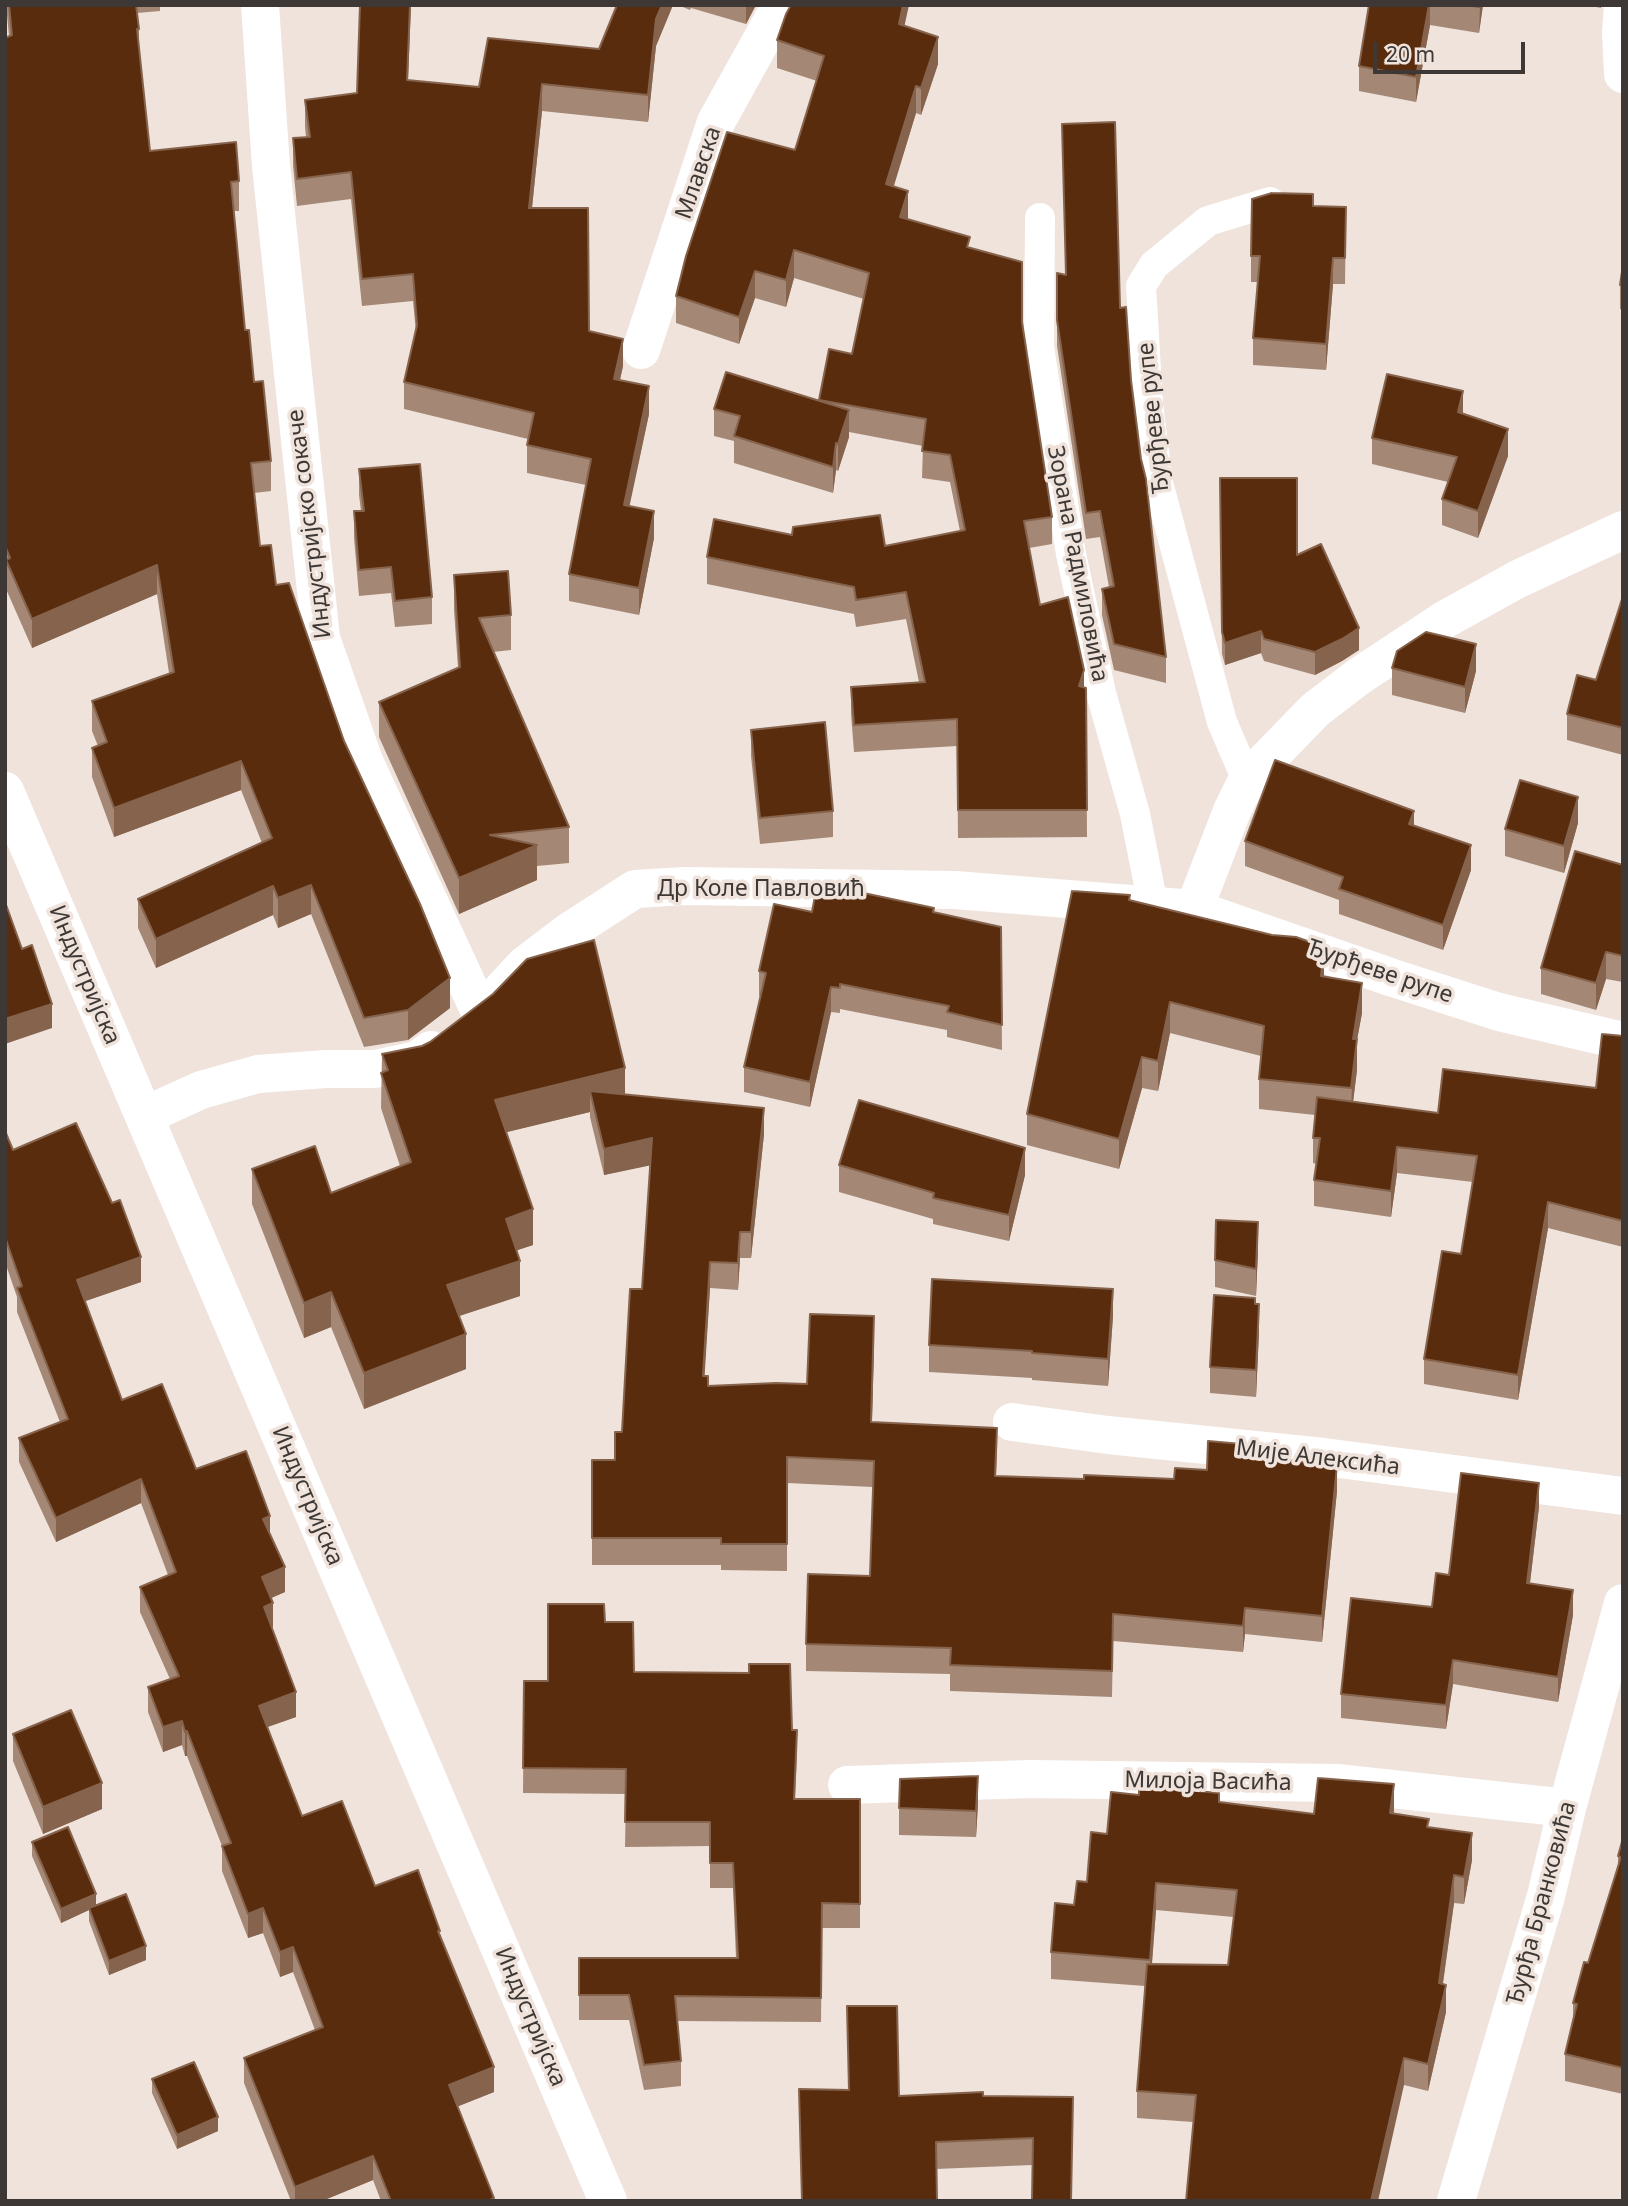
<!DOCTYPE html>
<meta charset="utf-8">
<style>
body{margin:0}
#map{position:relative;width:1628px;height:2206px;overflow:hidden;background:#efe3dc;font-family:"Noto Sans",sans-serif}
canvas{display:block}
.frame{position:absolute;inset:0;border:7px solid #3d3835;pointer-events:none}
.scale{position:absolute;left:1373px;top:42px;width:152px;height:32px;box-sizing:border-box;border:4px solid #3d3835;border-top:0;padding-left:9px;font-size:21px;line-height:24px;white-space:nowrap;color:#3d3835;-webkit-text-stroke:5px #efe3dc;paint-order:stroke}
</style>
<div id="map">
<canvas width="1628" height="2206"></canvas>
<div class="frame"></div>
<div class="scale">20 m</div>
</div>
<script>
const context = document.querySelector('canvas').getContext('2d');
context.lineJoin = 'round';
const poly = rows => new Path2D(rows.map(r => 'M' + r).join(''));
function trace(path, color, width, dash) { context.strokeStyle = color; context.lineWidth = width; context.lineCap = dash ? 'butt' : 'round'; context.setLineDash(dash || []); context.stroke(path); }
function paint(path, color) { context.fillStyle = color; context.fill(path, 'evenodd'); }
function label(font, color, halo, rows, align = 'center') {
  context.font = font + ' "Noto Sans",sans-serif'; context.lineWidth = 7; context.setLineDash([]); context.textBaseline = 'middle'; context.strokeStyle = halo; context.fillStyle = color; for (const [text, x, y, turn = 0] of rows) {
    context.save(); context.translate(x, y); context.rotate((+turn || 0) * Math.PI / 180); context.textAlign = isNaN(turn) ? turn : align; if (halo) context.strokeText(text, 0, 0); context.fillText(text, 0, 0); context.restore();
  }
}
const service = poly([
 [1040,218,1039,347,1071,554,1101,693,1135,814,1153,905],
 [1247,780,1222,722,1158,483,1148,404,1141,286,1154,265,1208,221,1270,202]
]);
const minor = poly([
 [260,5,271,166,321,638,364,761,480,1012],
 [1623,74,1621,32,1623,5],
 [641,350,716,122,781,5],
 [1623,530,1518,579,1444,620,1358,677,1315,710,1247,780,1232,811,1194,909,1393,978,1499,1012,1623,1041],
 [5,791,608,2201],
 [501,991,525,965,567,933,635,889,685,886,955,890,1194,909],
 [144,1116,201,1090,258,1074,326,1069,375,1069,417,1060,431,1050],
 [1012,1422,1108,1435,1324,1457,1623,1496],
 [847,1785,1030,1779,1337,1783,1567,1808],
 [1456,2201,1546,1896,1567,1808,1623,1603]
]);
const wall = poly([
 [6,5,160,5,160,11,137,13,139,29,139,49,150,151,239,181,239,211,234,211,245,330,254,382,271,461,271,491,254,493,260,546,344,741,450,1008,408,1040,364,1047,311,914,278,928,273,915,156,968,138,928,138,899,262,843,241,790,114,837,92,777,92,748,98,746,92,731,92,701,169,673,157,594,32,648,6,589,5,575,5,38,9,36],
 [617,5,673,5,656,46,648,122,542,111,532,208,589,331,623,366,620,380,649,414,629,506,654,538,639,615,569,601,569,574,586,485,527,473,527,445,528,439,404,409,404,382,416,333,413,301,362,306,351,199,297,206,293,166,293,138,306,137,305,127,305,100,357,93,408,80,479,87,599,49],
 [678,5,756,5,746,24,691,8,690,10],
 [1369,5,1483,5,1479,33,1430,25,1416,102,1359,91,1359,66],
 [1587,5,1601,5,1601,8],
 [905,25,938,64,921,115,916,113,893,187,908,219,970,248,1022,323,1052,517,1052,544,1029,548,1040,605,1084,687,1086,688,1087,837,958,838,957,746,854,752,851,714,851,687,919,682,906,619,856,627,854,614,707,584,707,557,792,535,885,546,960,531,950,482,922,478,923,446,849,432,849,437,838,471,836,470,833,493,734,463,734,441,714,436,714,409,819,401,829,349,852,354,864,299,794,278,786,307,755,298,739,344,676,323,676,296,795,150,817,81,777,68,777,40],
 [1062,124,1120,308,1131,380,1166,657,1166,683,1114,670,1102,615,1102,589,1109,587,1100,537,1086,539,1057,346,1057,273,1066,275],
 [1313,206,1346,207,1345,284,1333,284,1326,370,1253,365,1253,338,1258,282,1251,282,1251,256],
 [1623,265,1623,310,1620,309,1620,285],
 [1463,414,1508,456,1478,538,1442,525,1442,499,1448,482,1372,464,1372,438],
 [359,469,432,597,432,624,395,627,391,593,359,596,354,538,354,511,361,511,359,495],
 [1220,478,1297,555,1359,650,1342,661,1315,675,1264,661,1261,653,1225,665,1222,654],
 [454,575,511,615,511,650,493,652,569,827,569,863,537,866,537,880,459,914,379,737,379,702,458,668,454,610],
 [1623,596,1623,755,1567,740,1567,714,1596,680],
 [1392,668,1476,671,1465,713,1392,695],
 [751,730,833,811,833,837,760,844,751,756],
 [1578,823,1564,873,1505,856,1505,829],
 [1414,825,1471,870,1443,950,1339,914,1339,900,1245,866,1245,841],
 [1623,865,1623,982,1606,979,1596,1010,1541,994,1541,968],
 [1130,900,1324,976,1362,1013,1357,1040,1357,1070,1353,1101,1438,1113,1596,1088,1623,1036,1623,1247,1548,1228,1518,1400,1424,1384,1424,1359,1461,1254,1473,1182,1397,1173,1391,1217,1314,1206,1314,1180,1316,1164,1313,1163,1313,1138,1315,1115,1259,1109,1259,1079,1261,1056,1170,1033,1158,1091,1142,1088,1119,1169,1027,1145,1027,1114],
 [812,912,934,912,1001,927,1002,1050,947,1037,947,1030,840,1009,840,1013,831,1012,810,1107,744,1092,744,1067,760,996,759,996,759,971],
 [382,1054,625,1094,764,1134,751,1258,740,1258,738,1290,710,1288,704,1376,708,1386,807,1384,874,1342,872,1422,997,1454,996,1476,1084,1479,1174,1479,1253,1457,1337,1491,1322,1642,1245,1634,1243,1652,1113,1641,1112,1697,950,1691,950,1674,806,1671,806,1644,870,1576,873,1487,787,1483,787,1571,721,1570,721,1565,592,1565,592,1460,615,1460,622,1432,642,1289,650,1165,604,1175,590,1117,590,1112,506,1132,533,1245,517,1250,520,1296,459,1316,466,1369,364,1409,331,1327,304,1338,252,1204,252,1169,331,1193,400,1166,381,1108],
 [5,1131,13,1150,141,1282,85,1301,122,1400,196,1469,270,1534,285,1592,271,1598,272,1628,296,1717,267,1727,302,1816,375,1886,440,1935,494,2092,458,2106,494,2201,381,2201,373,2180,322,2201,291,2201,244,2083,244,2058,315,2030,293,1972,280,1977,263,1933,248,1938,222,1871,222,1846,187,1756,185,1756,182,1745,163,1752,148,1712,148,1687,170,1679,140,1612,140,1587,168,1575,141,1503,56,1542,19,1462,19,1438,60,1422,17,1312,17,1297,5,1262],
 [839,1165,1025,1175,1009,1241,933,1224,933,1219,839,1192],
 [1258,1249,1256,1296,1215,1287,1215,1260],
 [1255,1304,1259,1331,1256,1397,1210,1393,1210,1367],
 [1113,1316,1108,1386,1032,1380,1032,1378,929,1372,929,1345],
 [1539,1507,1530,1583,1573,1615,1558,1702,1453,1684,1446,1729,1341,1718,1341,1694,1432,1607,1449,1575],
 [605,1622,634,1672,792,1730,797,1755,795,1799,860,1799,860,1928,822,1928,821,2022,677,2021,681,2061,681,2086,644,2090,629,2020,579,2020,579,1958,736,1958,733,1888,710,1888,710,1846,625,1847,626,1794,523,1793,524,1681,548,1681],
 [13,1734,102,1809,43,1834,13,1761],
 [1219,1802,1314,1814,1393,1813,1429,1827,1472,1860,1464,1904,1454,1903,1443,1984,1446,2012,1428,2091,1404,2085,1193,2122,1137,2118,1137,2091,1145,1986,1051,1979,1051,1952,1087,1882,1107,1834],
 [1156,1910,1234,1917,1228,1965,1152,1964],
 [978,1803,976,1837,899,1835,899,1808],
 [1623,1838,1623,2094,1565,2081,1565,2054,1573,2018,1573,2003,1588,1963,1618,1867,1618,1856],
 [32,1842,96,1905,146,1960,109,1975,89,1921,89,1910,61,1923,32,1856],
 [847,2006,899,2096,1073,2097,1032,2165,936,2169,937,2201,802,2201,799,2089,849,2090],
 [152,2079,218,2131,177,2149,152,2093]
]);
const shadedWall = poly([
 [410,5,411,5,407,107,407,80],
 [662,5,673,5,656,46,648,122,648,95,656,19],
 [746,5,756,5,746,24],
 [903,5,909,5,899,51,899,24],
 [1429,5,1430,5,1430,25,1416,102,1416,77],
 [1480,5,1483,5,1479,33],
 [938,37,938,64,921,115,921,88],
 [542,84,542,111,529,236,529,208],
 [916,86,916,113,886,212,886,184],
 [908,191,908,218,900,244,900,217],
 [794,250,794,278,786,307,786,280],
 [1333,258,1333,284,1326,370,1326,344],
 [755,271,755,298,739,344,739,317],
 [623,339,623,366,614,406,614,379],
 [649,386,649,414,624,532,624,505],
 [1463,391,1463,418,1458,412],
 [849,410,849,437,838,471,838,444],
 [1508,429,1508,456,1478,538,1478,511],
 [836,443,836,470,833,493,833,467],
 [654,511,654,538,639,615,639,588],
 [157,565,157,594,32,648,32,619],
 [1359,628,1359,650,1342,661,1315,675,1315,652],
 [1261,631,1261,653,1225,665,1225,643],
 [1476,644,1476,671,1465,713,1465,687],
 [1084,670,1084,697,1079,686],
 [241,761,241,790,114,837,114,808],
 [1578,797,1578,823,1564,873,1564,846],
 [1414,811,1414,836,1409,824],
 [537,845,537,880,459,914,459,878],
 [1471,845,1471,870,1443,950,1443,925],
 [311,885,311,914,278,928,278,898],
 [273,886,273,915,156,968,156,939],
 [1324,947,1324,977,1321,976],
 [1606,952,1606,979,1596,1010,1596,983],
 [450,978,450,1008,408,1040,408,1010],
 [1362,983,1362,1013,1357,1040,1357,1070,1351,1119,1353,1039],
 [831,987,831,1012,810,1107,810,1082],
 [1170,1002,1170,1033,1158,1091,1158,1061],
 [52,1004,52,1028,5,1044,5,1019],
 [1142,1057,1142,1088,1119,1169,1119,1139],
 [625,1068,625,1103,590,1091,590,1112,495,1135,495,1100],
 [764,1108,764,1134,751,1258,751,1232],
 [652,1138,652,1165,604,1175,604,1149],
 [1397,1147,1397,1173,1391,1217,1391,1191],
 [1025,1148,1025,1175,1009,1241,1009,1215],
 [1548,1202,1548,1228,1518,1400,1518,1375],
 [533,1209,533,1245,506,1254,506,1219],
 [1258,1222,1258,1249,1256,1296,1256,1269],
 [740,1232,740,1258,738,1290,738,1263],
 [141,1257,141,1282,77,1304,77,1280],
 [520,1261,520,1296,447,1320,447,1285],
 [710,1262,710,1288,703,1402,703,1376],
 [1113,1289,1113,1316,1108,1386,1108,1359],
 [331,1292,331,1327,304,1338,304,1303],
 [1259,1304,1259,1331,1256,1397,1256,1370],
 [874,1316,874,1342,871,1449,871,1422],
 [466,1334,466,1369,364,1409,364,1373],
 [1337,1465,1337,1491,1322,1642,1322,1616],
 [141,1479,141,1503,56,1542,56,1518],
 [1539,1483,1539,1507,1527,1607,1527,1583],
 [270,1516,270,1541,263,1519],
 [285,1567,285,1592,262,1602,262,1577],
 [1573,1590,1573,1615,1558,1702,1558,1677],
 [273,1603,273,1627,264,1631,264,1607],
 [1245,1608,1245,1634,1243,1652,1243,1626],
 [1453,1660,1453,1684,1446,1729,1446,1705],
 [296,1692,296,1717,259,1730,259,1706],
 [182,1721,182,1745,163,1752,163,1727],
 [187,1731,187,1756,185,1756,185,1732],
 [978,1776,978,1803,976,1837,976,1811],
 [102,1783,102,1809,43,1834,43,1807],
 [1394,1784,1394,1811,1390,1840,1390,1813],
 [1472,1833,1472,1860,1464,1904,1464,1877],
 [1454,1875,1454,1903,1439,2010,1439,1983],
 [1156,1883,1156,1910,1150,1987,1150,1960],
 [96,1894,96,1907,89,1908,89,1910,61,1923,61,1909],
 [263,1908,263,1933,248,1938,248,1914],
 [146,1946,146,1960,109,1975,109,1961],
 [293,1947,293,1972,280,1977,280,1952],
 [1446,1985,1446,2012,1428,2091,1428,2064],
 [1404,2058,1404,2085,1378,2201,1371,2201],
 [494,2067,494,2092,449,2110,449,2085],
 [218,2117,218,2131,177,2149,177,2135],
 [373,2156,373,2180,322,2201,295,2201,295,2187]
]);
const building = poly([
 [9,5,136,5,139,29,137,29,150,151,236,142,239,181,231,182,245,330,249,330,254,382,263,381,271,461,251,463,260,546,271,545,276,585,289,583,344,741,420,904,450,978,408,1010,364,1018,311,885,278,898,273,886,156,939,138,899,272,838,241,761,114,808,92,748,107,742,92,701,174,672,157,565,32,619,6,560,10,558,5,546,5,38,12,35,9,5],
 [360,5,410,5,407,80,479,87,488,38,599,49,617,5,662,5,656,19,648,95,542,84,529,208,588,208,589,331,623,339,614,379,649,386,624,505,654,511,639,588,569,574,591,459,527,445,534,413,404,382,417,325,413,274,362,279,351,172,297,179,293,138,310,137,305,100,357,93,360,5],
 [791,5,903,5,899,24,938,37,921,88,916,86,886,184,908,191,900,217,970,237,967,247,1022,262,1022,322,1052,517,1024,521,1040,605,1068,597,1084,670,1079,686,1086,688,1087,810,958,810,957,719,854,725,851,687,925,682,906,592,856,600,854,587,707,557,714,519,792,535,793,527,880,515,885,546,965,530,950,455,922,451,926,419,819,400,829,349,852,354,869,273,794,250,786,280,755,271,739,317,676,296,686,256,727,132,795,150,824,56,777,40,786,14,791,5],
 [1369,5,1429,5,1416,77,1359,66,1369,5],
 [1466,5,1480,5,1479,7,1466,5],
 [1115,122,1120,308,1126,307,1131,380,1141,459,1146,479,1166,657,1114,644,1102,589,1114,586,1100,511,1086,513,1057,320,1057,273,1066,275,1062,124,1115,122],
 [1272,193,1313,194,1313,206,1346,207,1345,258,1333,258,1326,344,1253,338,1260,256,1251,256,1252,199,1272,193],
 [1623,265,1623,286,1620,285,1623,265],
 [726,372,849,410,838,444,836,443,833,467,734,436,740,416,714,409,726,372],
 [1387,374,1463,391,1458,412,1508,429,1478,511,1442,499,1457,457,1372,438,1387,374],
 [420,464,432,597,395,601,391,567,359,570,354,511,364,511,359,469,420,464],
 [1220,478,1297,478,1297,555,1321,544,1359,628,1342,639,1315,652,1264,639,1261,631,1225,643,1222,632,1220,478],
 [508,571,511,615,479,618,569,827,490,835,537,845,459,878,379,702,460,667,454,575,508,571],
 [1623,596,1623,728,1567,714,1577,675,1596,680,1623,596],
 [1426,632,1476,644,1465,687,1392,668,1397,651,1426,632],
 [825,722,833,811,760,818,751,730,825,722],
 [1275,760,1414,811,1409,824,1471,845,1443,925,1339,889,1343,877,1245,841,1275,760],
 [1520,780,1578,797,1564,846,1505,829,1520,780],
 [1575,851,1623,865,1623,956,1606,952,1596,983,1541,968,1575,851],
 [817,885,826,885,934,908,933,912,1001,927,1002,1025,947,1012,949,1006,840,984,840,988,831,987,810,1082,744,1067,766,973,759,971,774,904,812,912,817,885],
 [1072,891,1130,895,1129,900,1272,935,1296,937,1324,947,1321,976,1362,983,1353,1039,1357,1039,1351,1088,1259,1079,1264,1026,1170,1002,1158,1061,1142,1057,1119,1139,1027,1114,1072,891],
 [5,902,22,949,32,945,52,1004,5,1019,5,902],
 [594,940,625,1068,495,1100,533,1209,506,1219,520,1261,447,1285,466,1334,364,1373,331,1292,304,1303,252,1169,315,1146,331,1193,411,1162,381,1073,388,1070,382,1054,422,1046,430,1042,493,994,527,959,594,940],
 [1602,1034,1623,1036,1623,1221,1548,1202,1518,1375,1424,1359,1442,1251,1461,1254,1477,1156,1397,1147,1391,1191,1314,1180,1320,1138,1313,1138,1317,1097,1438,1113,1443,1069,1596,1088,1602,1034],
 [590,1091,764,1108,751,1232,740,1232,738,1263,710,1262,703,1376,708,1376,708,1386,776,1383,807,1384,810,1314,874,1316,871,1422,997,1428,995,1476,1084,1479,1084,1475,1174,1479,1175,1468,1207,1470,1208,1441,1253,1445,1252,1457,1337,1465,1322,1616,1245,1608,1243,1626,1113,1614,1112,1671,950,1665,951,1648,806,1644,808,1574,870,1576,874,1461,787,1457,787,1544,721,1544,721,1538,592,1538,592,1460,615,1460,615,1432,622,1432,630,1289,642,1289,652,1138,604,1149,590,1091],
 [859,1100,1025,1148,1009,1215,933,1198,934,1193,839,1165,859,1100],
 [76,1123,112,1203,120,1200,141,1257,77,1280,122,1400,162,1384,196,1469,246,1451,270,1516,263,1519,285,1567,262,1577,273,1603,264,1607,296,1692,259,1706,302,1816,342,1801,375,1886,418,1870,440,1931,438,1931,494,2067,449,2085,494,2198,488,2201,391,2201,373,2156,295,2187,244,2058,323,2027,293,1947,280,1952,263,1908,248,1914,222,1846,231,1843,187,1731,185,1732,182,1721,163,1727,148,1687,179,1676,140,1587,176,1572,141,1479,56,1518,19,1438,68,1419,17,1288,22,1286,5,1237,5,1131,13,1150,76,1123],
 [1216,1220,1258,1222,1256,1269,1215,1260,1216,1220],
 [932,1279,1113,1289,1108,1359,1032,1353,1032,1351,929,1345,932,1279],
 [1214,1295,1255,1298,1255,1304,1259,1304,1256,1370,1210,1367,1214,1295],
 [1461,1473,1539,1483,1527,1583,1573,1590,1558,1677,1453,1660,1446,1705,1341,1694,1351,1598,1432,1607,1436,1573,1449,1575,1461,1473],
 [548,1604,604,1604,605,1622,633,1622,634,1672,749,1673,749,1664,790,1664,792,1730,797,1730,794,1799,860,1799,860,1904,822,1903,821,1998,675,1996,681,2061,644,2065,629,1995,579,1995,579,1958,738,1958,733,1863,710,1863,710,1822,625,1822,626,1769,523,1768,524,1681,548,1681,548,1604],
 [71,1710,102,1783,43,1807,13,1734,71,1710],
 [978,1776,976,1811,899,1808,900,1779,978,1776],
 [1318,1778,1394,1784,1390,1813,1429,1819,1427,1827,1472,1833,1464,1877,1454,1875,1439,1983,1446,1985,1428,2064,1404,2058,1371,2201,1186,2201,1196,2095,1137,2091,1147,1964,1228,1965,1237,1890,1156,1883,1150,1960,1051,1952,1055,1903,1074,1905,1077,1881,1087,1882,1091,1832,1107,1834,1111,1792,1139,1795,1139,1786,1219,1793,1219,1802,1314,1814,1318,1778],
 [68,1827,96,1894,61,1909,32,1842,68,1827],
 [1623,1838,1623,2068,1565,2054,1577,2004,1573,2003,1584,1962,1588,1963,1621,1857,1618,1856,1623,1838],
 [126,1894,146,1946,109,1961,89,1908,126,1894],
 [847,2006,897,2006,899,2096,983,2092,983,2096,1073,2097,1071,2201,1032,2201,1033,2138,936,2142,937,2201,802,2201,799,2089,849,2090,847,2006],
 [194,2062,218,2117,177,2135,152,2079,194,2062]
]);
const streetNames = [
 ["Млавска",699,173,-71],
 ["Ђурђеве рупе",1154,418,-96],
 ["Индустријско сокаче",310,524,-97],
 ["Зорана Радмиловића",1077,564,79],
 ["Др Коле Павловић",761,889],
 ["Ђурђеве рупе",1380,972,19],
 ["Индустријска",84,975,67],
 ["Мије Алексића",1318,1458,7],
 ["Индустријска",307,1496,67],
 ["Милоја Васића",1208,1782,1],
 ["Ђурђа Бранковића",1542,1903,-75],
 ["Индустријска",530,2017,67]
];
trace(service, '#fff', 30);
trace(minor, '#fff', 38);
paint(wall, '#a48875');
paint(shadedWall, '#86634c');
paint(building, '#592c0e');
trace(building, '#86634c', 2);
label('23px', '#3d3835', '#efe3dc', streetNames);
</script>
